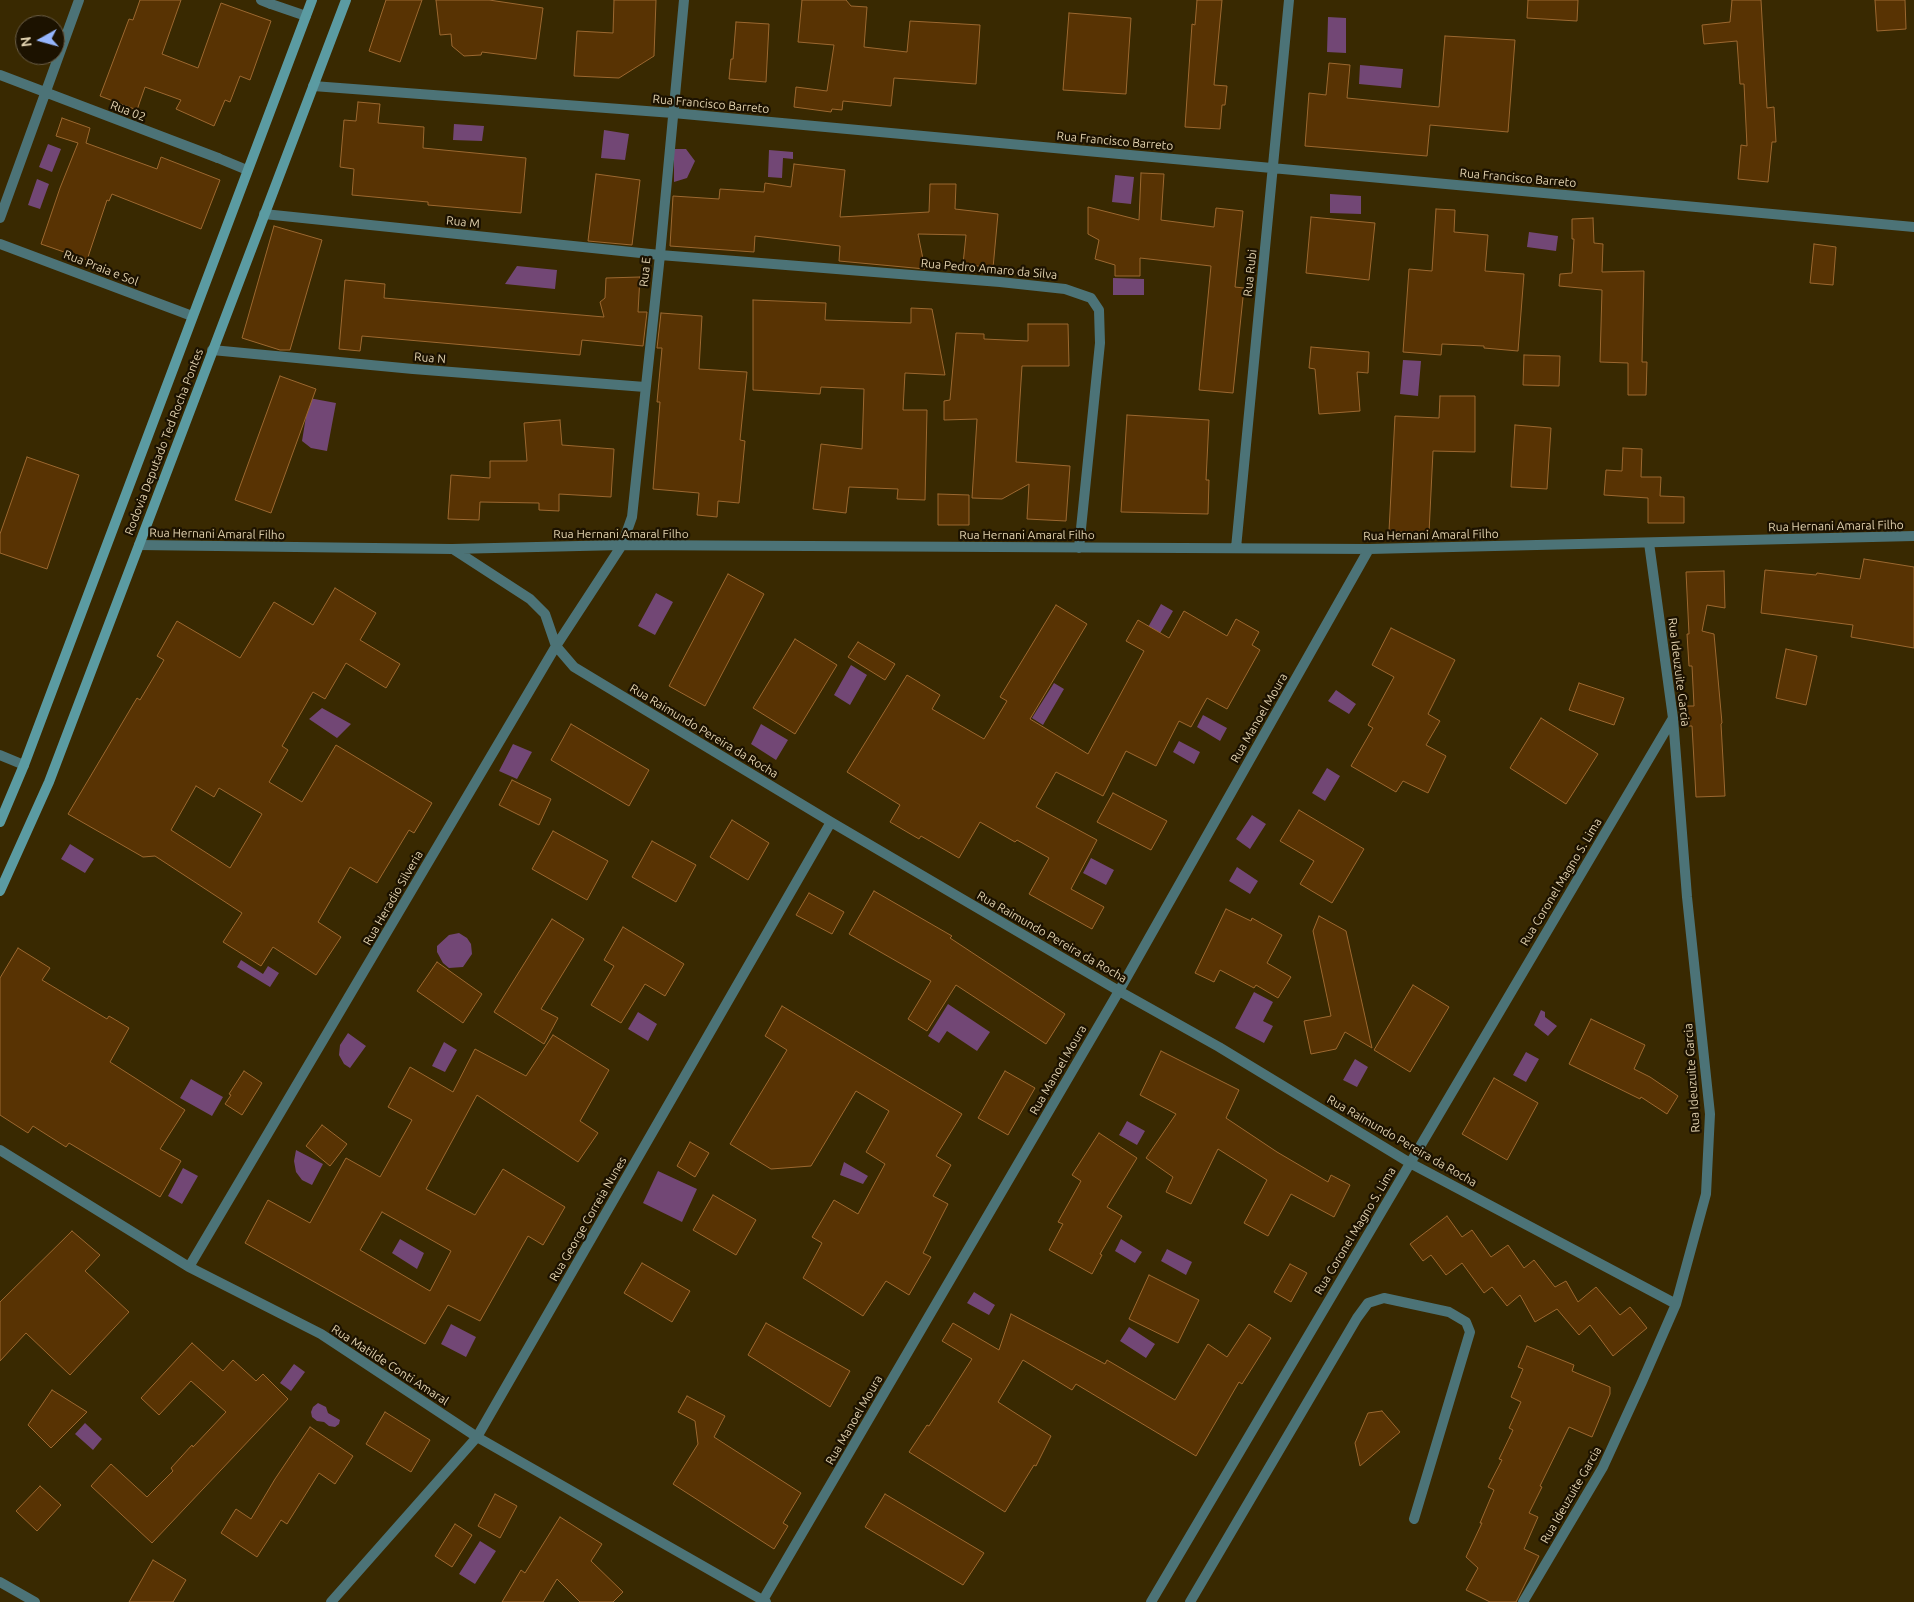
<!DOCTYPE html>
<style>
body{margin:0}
#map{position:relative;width:1914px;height:1602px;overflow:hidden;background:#392901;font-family:Ubuntu,sans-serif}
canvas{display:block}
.north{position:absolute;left:15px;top:15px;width:50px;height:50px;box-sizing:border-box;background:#1c1200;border:1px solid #6b5e46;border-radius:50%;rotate:263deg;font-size:14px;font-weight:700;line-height:20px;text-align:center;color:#e1d1ae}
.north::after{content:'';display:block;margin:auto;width:18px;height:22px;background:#96b6fd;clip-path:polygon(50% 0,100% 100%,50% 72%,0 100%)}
</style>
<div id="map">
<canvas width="1914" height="1602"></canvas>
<div class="north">N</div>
</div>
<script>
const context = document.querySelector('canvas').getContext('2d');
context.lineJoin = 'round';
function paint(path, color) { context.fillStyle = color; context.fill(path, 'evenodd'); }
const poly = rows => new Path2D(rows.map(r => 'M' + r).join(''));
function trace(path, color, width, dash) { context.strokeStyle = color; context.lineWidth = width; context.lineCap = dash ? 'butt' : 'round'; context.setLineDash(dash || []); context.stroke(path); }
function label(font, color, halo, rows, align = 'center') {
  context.font = font + ' Ubuntu,sans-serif'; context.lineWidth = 4.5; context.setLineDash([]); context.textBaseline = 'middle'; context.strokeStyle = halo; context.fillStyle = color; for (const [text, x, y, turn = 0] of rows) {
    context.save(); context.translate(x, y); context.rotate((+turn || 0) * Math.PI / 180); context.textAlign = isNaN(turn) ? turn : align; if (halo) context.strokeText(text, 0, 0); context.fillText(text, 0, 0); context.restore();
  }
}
const water = poly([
 [1328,17,1346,18,1346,53,1327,52],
 [1360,65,1403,69,1401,88,1359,84],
 [454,124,484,126,482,141,453,140],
 [604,130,629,134,625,160,601,158],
 [48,144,61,149,52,172,39,167],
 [674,149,686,149,695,161,687,178,674,182],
 [769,150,793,152,793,159,783,158,782,178,768,177],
 [1115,175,1134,177,1131,204,1112,202],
 [37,179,49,184,40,209,28,205],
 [1330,194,1361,196,1361,214,1330,213],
 [1529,232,1558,236,1556,251,1527,247],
 [517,266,557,270,555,289,505,284],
 [1113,278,1144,279,1144,295,1113,295],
 [1403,360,1421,361,1418,396,1400,394],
 [309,398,336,403,327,451,311,448,302,441],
 [656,593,673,602,655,635,638,626],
 [1161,604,1173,611,1159,635,1147,629],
 [851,665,867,675,850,705,834,695],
 [1054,683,1064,689,1043,725,1032,718],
 [1336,690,1356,704,1349,714,1328,701],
 [322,708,351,724,337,738,309,719],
 [1203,715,1227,728,1220,741,1197,727],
 [761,724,788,740,776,760,751,744],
 [1179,741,1200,752,1194,764,1173,752],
 [513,744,532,752,517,779,499,771],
 [1327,768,1340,776,1325,801,1312,793],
 [1252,815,1266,824,1250,849,1236,839],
 [70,844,94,859,85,873,61,859],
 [1091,858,1114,870,1106,885,1083,873],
 [1237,867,1258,881,1250,894,1229,881],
 [459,933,467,938,471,944,472,954,463,967,449,968,443,963,437,952,437,946,449,935],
 [241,960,263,974,268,966,279,973,270,987,237,967],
 [1254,992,1273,1002,1263,1021,1273,1026,1264,1043,1235,1028],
 [948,1004,990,1032,977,1051,947,1031,939,1043,928,1036],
 [1541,1010,1545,1012,1545,1017,1557,1026,1548,1036,1534,1025],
 [638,1012,657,1024,648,1041,628,1029],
 [348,1033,366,1046,350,1068,344,1064,339,1055,340,1045],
 [444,1042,457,1050,445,1072,432,1066],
 [1526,1052,1539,1059,1526,1082,1513,1075],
 [1355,1059,1368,1067,1357,1087,1343,1080],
 [191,1079,223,1097,212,1116,180,1098],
 [1127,1121,1145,1131,1137,1145,1119,1135],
 [296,1150,323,1164,312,1185,302,1180,296,1172,294,1161],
 [844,1162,868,1176,863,1184,840,1175],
 [183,1168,198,1176,182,1204,168,1196],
 [658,1171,697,1189,682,1222,643,1203],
 [400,1239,424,1253,417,1269,392,1253],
 [1121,1239,1142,1252,1135,1263,1115,1251],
 [1167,1249,1192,1262,1186,1275,1161,1261],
 [974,1292,995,1305,989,1315,967,1303],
 [451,1324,476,1337,466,1357,441,1344],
 [1129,1327,1155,1344,1146,1358,1120,1341],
 [294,1364,305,1372,291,1391,280,1383],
 [318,1403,326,1407,328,1413,340,1420,339,1424,335,1427,329,1426,324,1422,317,1421,312,1417,311,1412,313,1407],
 [85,1423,102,1439,93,1450,75,1434],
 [480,1541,496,1551,475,1584,459,1574]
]);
const building = poly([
 [140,0,181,0,162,54,198,68,221,3,271,21,250,80,240,76,230,102,225,100,214,126,176,109,181,100,145,87,137,110,100,96,129,19,133,20,140,0],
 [386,0,422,0,400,62,369,51,386,0],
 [436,0,489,0,543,8,536,59,482,52,481,55,464,56,452,46,451,34,440,35,436,0],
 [614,0,656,0,654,56,619,78,574,76,577,31,613,33,614,0],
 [802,0,846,0,851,6,867,7,864,47,907,52,910,21,980,25,976,84,894,78,891,106,843,101,842,110,832,109,831,112,794,107,796,87,827,91,834,45,798,42,802,0],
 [1197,0,1222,0,1214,85,1227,86,1225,105,1222,105,1220,129,1185,127,1192,24,1195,25,1197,0],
 [1528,0,1578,0,1577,21,1527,18,1528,0],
 [1732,0,1761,0,1767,108,1774,107,1776,142,1772,142,1768,182,1738,179,1741,145,1747,146,1744,84,1740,84,1737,41,1704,44,1702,25,1730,22,1732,0],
 [1875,0,1905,0,1906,29,1877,31,1875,0],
 [1069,13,1131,18,1126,94,1063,90,1069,13],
 [736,22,769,24,766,82,729,79,731,59,733,59,736,22],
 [1445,36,1515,40,1508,132,1430,125,1427,156,1305,146,1309,93,1326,95,1329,63,1350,65,1347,98,1439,107,1445,36],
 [358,102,380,104,378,123,424,127,423,148,526,158,521,213,428,205,428,202,352,195,354,169,340,167,344,120,356,121,358,102],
 [62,118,90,128,86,143,157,169,161,157,220,180,201,229,112,194,109,201,107,200,87,260,41,244,60,188,78,143,56,136,62,118],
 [794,164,845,170,840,217,929,212,930,184,956,184,955,209,998,214,993,268,963,264,966,235,918,234,925,269,839,261,840,246,755,236,754,252,670,246,673,196,719,199,720,189,764,192,765,183,791,187,794,164],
 [1141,173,1164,174,1161,220,1214,227,1216,208,1243,211,1235,287,1244,288,1233,393,1199,390,1211,266,1140,258,1140,276,1115,276,1115,265,1095,259,1099,240,1088,234,1088,207,1139,220,1141,173],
 [596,174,640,180,632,245,588,241,596,174],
 [1436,209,1455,210,1454,232,1488,235,1485,271,1524,274,1518,351,1484,348,1484,346,1442,344,1441,355,1403,352,1409,269,1432,271,1436,209],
 [1311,217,1375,223,1369,280,1306,273,1311,217],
 [1593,218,1594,243,1603,244,1602,272,1644,271,1642,362,1647,362,1646,395,1628,395,1628,363,1600,362,1602,290,1559,286,1560,274,1572,273,1574,239,1572,239,1572,219,1593,218],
 [274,226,322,240,290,350,280,350,242,338,274,226],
 [1814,244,1836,247,1833,285,1810,283,1814,244],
 [640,277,638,312,647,312,643,346,582,340,580,355,362,336,360,351,339,349,345,280,385,284,384,298,604,317,600,302,605,298,606,278,640,277],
 [753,300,826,303,825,320,911,323,911,308,932,309,945,375,905,373,903,410,927,410,925,500,897,499,898,489,849,487,846,513,813,509,821,444,862,449,864,389,821,387,820,394,753,390,753,300],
 [661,313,702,316,699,369,747,372,740,440,745,441,739,503,718,501,717,517,697,515,699,493,653,489,660,402,657,402,662,348,657,348,661,313],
 [1028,324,1068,324,1069,366,1022,366,1016,462,1070,466,1066,521,1027,519,1029,484,1002,499,972,498,977,419,944,420,944,401,950,400,956,333,984,334,984,339,1028,341,1028,324],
 [1311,347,1369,352,1368,373,1357,372,1360,411,1319,414,1315,369,1309,368,1311,347],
 [1524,355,1560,356,1559,386,1523,385,1524,355],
 [280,376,316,389,271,513,235,500,280,376],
 [1440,396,1475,396,1475,452,1433,451,1429,533,1389,531,1395,416,1439,418,1440,396],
 [1127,415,1209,420,1206,480,1209,480,1208,514,1121,512,1127,415],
 [560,420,562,445,614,449,611,497,559,494,559,511,539,510,539,503,480,502,479,520,448,519,451,475,490,478,490,461,527,461,524,423,560,420],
 [1515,425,1551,428,1547,489,1511,487,1515,425],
 [1623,448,1642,449,1641,477,1661,477,1660,496,1684,497,1684,523,1648,523,1648,498,1604,495,1606,470,1622,471,1623,448],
 [27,457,79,475,47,569,0,553,0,534,27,457],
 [938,494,969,495,969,525,938,525,938,494],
 [1864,559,1914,567,1914,648,1851,637,1853,625,1761,613,1765,570,1816,575,1817,573,1860,579,1864,559],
 [1724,571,1725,608,1707,605,1702,631,1714,634,1722,723,1721,724,1725,796,1696,797,1692,726,1688,726,1686,706,1694,706,1692,666,1689,666,1687,634,1689,634,1686,572,1724,571],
 [728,574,764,594,705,706,669,686,728,574],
 [335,588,376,613,360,640,400,664,386,688,346,663,325,699,313,692,282,746,288,750,269,782,302,802,336,745,432,803,414,833,409,830,377,883,350,867,318,922,341,937,316,975,273,947,261,966,223,942,242,913,155,856,143,857,68,814,137,698,140,700,164,660,157,656,177,621,240,658,274,602,313,625,335,588],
 [196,786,214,797,219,788,262,814,230,868,171,830,196,786],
 [1056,605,1087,624,1030,719,1088,754,1144,651,1126,641,1138,620,1169,638,1184,611,1227,636,1236,619,1259,632,1252,645,1260,650,1227,709,1207,698,1191,727,1179,721,1156,766,1126,751,1103,796,1056,772,1036,807,1097,840,1071,889,1104,907,1092,929,1029,894,1049,858,1017,840,1015,842,980,822,959,858,921,836,919,839,890,822,900,805,847,772,907,675,940,695,932,709,984,739,1007,701,1000,697,1056,605],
 [1391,628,1455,660,1428,714,1440,721,1426,745,1446,756,1428,793,1403,781,1396,792,1351,766,1373,728,1368,725,1394,677,1372,665,1391,628],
 [795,639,837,665,795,734,753,708,795,639],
 [858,642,895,664,885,680,848,657,858,642],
 [1786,649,1817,656,1806,705,1776,698,1786,649],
 [1579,683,1624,698,1614,725,1569,710,1579,683],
 [1541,718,1598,754,1566,804,1510,768,1541,718],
 [571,724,649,770,629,806,551,760,571,724],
 [512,780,551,799,539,825,499,805,512,780],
 [1113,793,1167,821,1151,850,1097,822,1113,793],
 [1299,810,1364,849,1332,903,1300,884,1314,861,1280,841,1299,810],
 [732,820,769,843,748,880,710,857,732,820],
 [553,831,608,861,587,900,532,869,553,831],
 [652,841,696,865,676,902,632,877,652,841],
 [874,891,952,936,950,938,1065,1014,1046,1044,956,985,927,1031,908,1019,931,981,849,934,874,891],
 [809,893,844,912,832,934,796,915,809,893],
 [1226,909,1251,921,1252,918,1282,935,1267,963,1291,977,1278,998,1256,985,1254,988,1220,970,1214,982,1195,973,1226,909],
 [1319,916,1346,931,1372,1048,1345,1032,1336,1049,1311,1054,1304,1021,1331,1016,1313,931,1319,916],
 [552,919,584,939,541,1009,558,1018,544,1044,494,1012,552,919],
 [623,927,684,964,665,996,645,984,621,1023,591,1005,614,966,604,960,623,927],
 [18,948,50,968,42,980,107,1019,109,1016,129,1028,110,1062,185,1110,160,1149,181,1161,160,1197,69,1143,66,1147,33,1126,28,1133,0,1115,0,978,18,948],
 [437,962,482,994,463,1023,417,991,437,962],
 [1413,985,1449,1007,1410,1072,1374,1050,1413,985],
 [782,1006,962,1114,936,1156,951,1165,933,1196,948,1204,923,1253,931,1257,909,1295,886,1281,863,1316,803,1278,822,1243,812,1237,834,1200,858,1214,885,1164,866,1152,889,1111,856,1091,811,1166,771,1169,730,1144,787,1050,765,1036,782,1006],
 [1591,1019,1645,1045,1634,1069,1650,1077,1678,1096,1667,1114,1641,1097,1640,1099,1569,1064,1591,1019],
 [553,1035,609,1070,580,1121,598,1133,578,1162,477,1095,426,1189,475,1215,503,1169,565,1207,543,1245,528,1236,480,1321,448,1305,425,1344,245,1243,268,1200,310,1223,346,1158,380,1177,412,1120,388,1107,410,1067,453,1092,475,1049,526,1076,553,1035],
 [382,1212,451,1251,430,1291,360,1250,382,1212],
 [1161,1051,1239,1090,1226,1118,1277,1152,1328,1182,1331,1175,1350,1185,1334,1217,1291,1194,1268,1236,1244,1223,1267,1180,1218,1149,1191,1204,1166,1192,1173,1177,1146,1158,1176,1114,1140,1095,1161,1051],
 [244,1071,262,1083,242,1115,225,1104,231,1095,229,1094,244,1071],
 [1005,1071,1035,1088,1008,1135,978,1118,1005,1071],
 [1494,1078,1538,1103,1507,1160,1462,1134,1494,1078],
 [322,1125,347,1144,330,1166,306,1146,322,1125],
 [1099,1133,1137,1158,1107,1207,1122,1216,1100,1254,1102,1255,1092,1274,1049,1250,1063,1224,1058,1222,1081,1181,1072,1175,1099,1133],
 [690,1142,709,1153,695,1177,677,1166,690,1142],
 [713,1195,756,1220,736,1255,693,1230,713,1195],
 [1447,1216,1462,1237,1472,1230,1491,1257,1508,1245,1524,1268,1534,1260,1555,1287,1566,1281,1578,1302,1596,1287,1620,1315,1630,1307,1647,1328,1613,1356,1590,1325,1579,1335,1557,1309,1535,1322,1520,1295,1507,1306,1492,1287,1484,1293,1462,1263,1446,1275,1431,1255,1423,1261,1410,1244,1447,1216],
 [72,1231,100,1255,85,1271,129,1312,70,1375,26,1333,0,1361,0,1302,72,1231],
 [642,1263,690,1291,672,1322,624,1293,642,1263],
 [1290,1264,1307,1273,1291,1302,1274,1292,1290,1264],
 [1149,1275,1199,1300,1178,1343,1129,1319,1149,1275],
 [1011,1314,1105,1364,1107,1360,1175,1400,1208,1344,1227,1357,1249,1324,1271,1338,1242,1384,1239,1382,1196,1456,1076,1384,1072,1390,1023,1360,998,1402,1051,1436,1036,1466,1034,1465,1005,1512,909,1452,927,1425,929,1426,972,1359,942,1341,953,1323,999,1350,1011,1314],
 [766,1323,850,1371,830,1407,748,1355,766,1323],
 [192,1343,223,1371,233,1360,256,1381,263,1374,288,1399,152,1543,91,1486,111,1464,147,1497,173,1471,171,1468,192,1445,193,1447,226,1412,191,1381,159,1415,141,1398,192,1343],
 [1527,1346,1574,1365,1572,1371,1610,1387,1610,1394,1592,1437,1569,1427,1540,1486,1542,1487,1529,1513,1538,1517,1524,1549,1539,1556,1516,1602,1490,1602,1466,1590,1478,1568,1466,1557,1482,1523,1480,1523,1494,1490,1488,1487,1502,1460,1499,1459,1513,1430,1509,1428,1521,1402,1511,1397,1523,1369,1518,1367,1527,1346],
 [52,1390,87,1412,51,1448,28,1425,52,1390],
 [687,1396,725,1416,714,1437,801,1493,783,1523,788,1526,774,1549,673,1484,698,1444,695,1421,678,1412,687,1396],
 [1382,1411,1400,1432,1360,1466,1355,1443,1368,1413,1382,1411],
 [385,1412,430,1440,411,1472,366,1444,385,1412],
 [310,1427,353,1456,335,1484,319,1473,287,1524,281,1520,257,1557,221,1533,236,1509,251,1519,275,1479,310,1427],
 [40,1486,61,1505,37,1531,16,1511,40,1486],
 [495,1494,517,1506,500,1538,478,1526,495,1494],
 [885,1494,984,1553,963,1585,865,1527,885,1494],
 [560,1517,602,1544,591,1561,623,1592,613,1602,580,1602,557,1579,543,1602,502,1602,521,1570,525,1573,560,1517],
 [455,1524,472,1535,452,1567,435,1556,455,1524],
 [153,1560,186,1580,173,1602,129,1602,153,1560]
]);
const pedestrian = poly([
 [271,4,306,16],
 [218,158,247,170]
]);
const minor = poly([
 [261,0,271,4],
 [0,75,218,158],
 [313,86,673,113,1914,227],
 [264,214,660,255,1000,282,1065,289,1091,298,1099,310,1100,343,1079,548],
 [0,218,79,0],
 [0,244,192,316],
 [212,350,413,369,645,387],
 [139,545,452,549,622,545,1369,549,1914,536],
 [1236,548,1289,0],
 [453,549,530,599,545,614,556,646,574,667,831,822,1119,991,1219,1047,1410,1163,1676,1304],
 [0,755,24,765],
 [0,1150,189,1267,321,1334,477,1437,766,1602],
 [189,1267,556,646,622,545,632,517,660,255,684,0],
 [0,1582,35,1602],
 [763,1600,1119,991,1369,549],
 [331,1602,477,1437,831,822],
 [1151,1602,1673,718],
 [1190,1602,1357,1318,1368,1303,1384,1298,1449,1312,1466,1322,1470,1332,1414,1519],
 [1523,1602,1603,1467,1642,1382,1676,1304,1706,1194,1710,1114,1687,897,1673,718,1649,543]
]);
const secondary = poly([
 [0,822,24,765,312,0],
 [0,891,49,782,346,0]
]);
const streetNames = [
 ["Rua Francisco Barreto",711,104,5],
 ["Rua 02",128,111,21],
 ["Rua Francisco Barreto",1115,141,5],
 ["Rua Francisco Barreto",1518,178,5],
 ["Rua M",463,222,6],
 ["Rua Praia e Sol",101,268,21],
 ["Rua Pedro Amaro da Silva",989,269,5],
 ["Rua E",645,272,-84],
 ["Rua Rubi",1250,273,-84],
 ["Rua N",430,358,5],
 ["Rodovia Deputado Ted Rocha Pontes",164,442,-69],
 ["Rua Hernani Amaral Filho",1836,526,-1],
 ["Rua Hernani Amaral Filho",217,534,1],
 ["Rua Hernani Amaral Filho",621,534],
 ["Rua Hernani Amaral Filho",1027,535],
 ["Rua Hernani Amaral Filho",1431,535,-1],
 ["Rua Ideuzuite Garcia",1679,672,83],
 ["Rua Manoel Moura",1259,718,-60],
 ["Rua Raimundo Pereira da Rocha",704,731,31],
 ["Rua Coronel Magno S. Lima",1561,882,-59],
 ["Rua Heradio Silveria",393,898,-60],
 ["Rua Raimundo Pereira da Rocha",1052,937,30],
 ["Rua Manoel Moura",1058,1070,-60],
 ["Rua Ideuzuite Garcia",1692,1078,-94],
 ["Rua Raimundo Pereira da Rocha",1402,1141,30],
 ["Rua George Correia Nunes",588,1219,-60],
 ["Rua Coronel Magno S. Lima",1355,1231,-59],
 ["Rua Matilde Conti Amaral",390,1365,33],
 ["Rua Manoel Moura",854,1420,-60],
 ["Rua Ideuzuite Garcia",1571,1495,-60]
];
paint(water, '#724775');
paint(building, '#583303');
trace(building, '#9c6830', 1);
trace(pedestrian, '#4c7377', 10);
trace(minor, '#4c7377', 10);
trace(secondary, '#5b9ba2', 10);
label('12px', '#e1d1ae', '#1c1200', streetNames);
</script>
